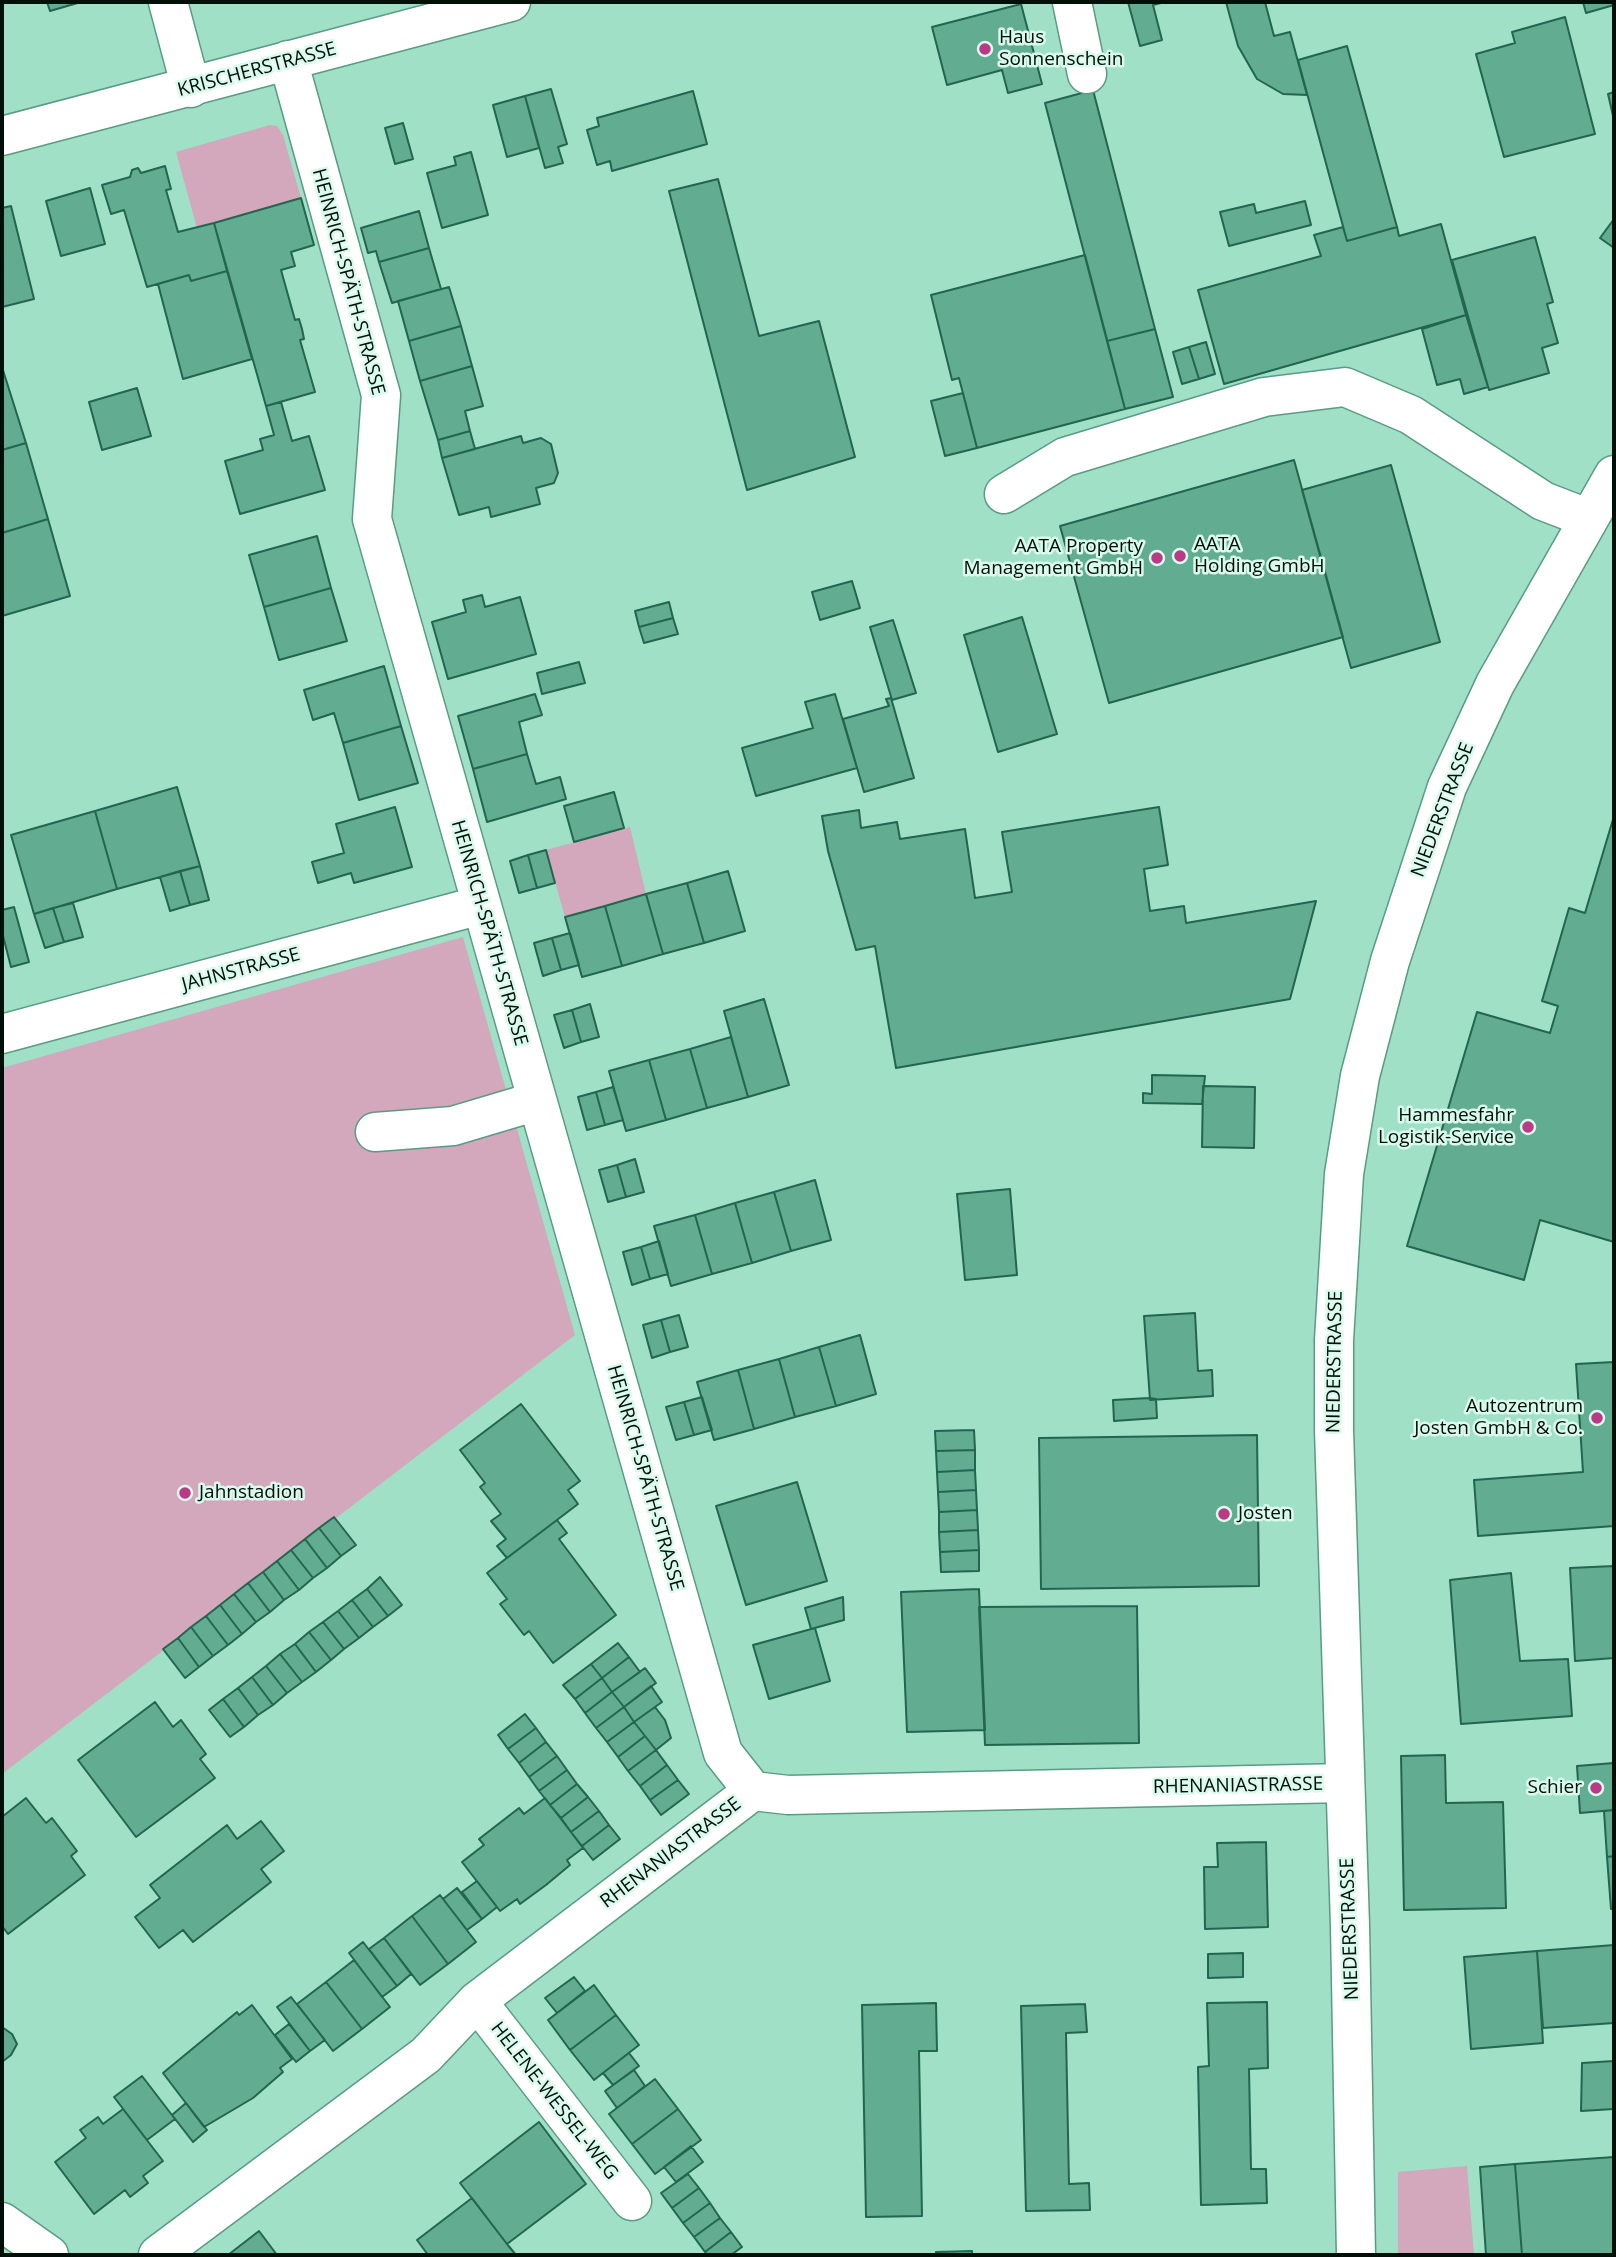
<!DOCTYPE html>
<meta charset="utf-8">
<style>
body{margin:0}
#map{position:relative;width:1616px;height:2257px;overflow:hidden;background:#9fe0c7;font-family:"Open Sans",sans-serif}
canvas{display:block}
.frame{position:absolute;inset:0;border:4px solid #001009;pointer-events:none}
</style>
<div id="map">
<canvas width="1616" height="2257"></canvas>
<div class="frame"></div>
</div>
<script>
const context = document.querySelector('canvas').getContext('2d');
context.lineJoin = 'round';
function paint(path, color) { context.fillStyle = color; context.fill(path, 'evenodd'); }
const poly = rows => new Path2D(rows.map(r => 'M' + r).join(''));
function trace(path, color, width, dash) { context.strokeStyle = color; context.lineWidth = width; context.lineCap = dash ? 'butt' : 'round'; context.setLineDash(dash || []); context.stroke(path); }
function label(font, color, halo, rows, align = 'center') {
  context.font = font + ' "Open Sans",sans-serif'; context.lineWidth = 5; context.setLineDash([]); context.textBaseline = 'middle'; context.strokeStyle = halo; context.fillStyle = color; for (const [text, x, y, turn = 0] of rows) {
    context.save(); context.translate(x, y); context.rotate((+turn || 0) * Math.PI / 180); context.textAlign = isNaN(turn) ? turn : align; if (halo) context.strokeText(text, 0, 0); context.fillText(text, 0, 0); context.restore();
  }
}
const green = poly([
 [270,125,277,126,283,135,301,198,197,228,176,152],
 [630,827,646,894,565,917,546,850],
 [463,937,575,1335,2,1774,2,1068],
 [1467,2166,1474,2255,1398,2255,1398,2172]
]);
const building = poly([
 [47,2,81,2,50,11,47,2],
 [1128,2,1165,2,1153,5,1162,40,1140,46,1128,2],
 [1226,2,1265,2,1274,36,1290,32,1307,95,1283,94,1257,79,1238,46,1226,2],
 [1583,2,1614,2,1614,5,1586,13,1583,2],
 [1021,4,1042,84,1008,93,1002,70,947,85,932,27,1021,4],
 [1565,17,1595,134,1504,157,1476,54,1515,43,1512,32,1565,17],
 [1347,46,1397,227,1347,241,1298,60,1347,46],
 [551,89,567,144,558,147,563,163,545,168,525,96,551,89],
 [1093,90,1155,329,1107,341,1045,103,1093,90],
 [693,91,707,144,612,171,610,161,597,165,587,130,599,126,597,118,693,91],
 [1614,92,1614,120,1608,94,1614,92],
 [525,96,539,148,507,157,493,105,525,96],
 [403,123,413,159,395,164,385,128,403,123],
 [471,152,488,215,442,228,427,173,456,165,454,157,471,152],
 [165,166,171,189,166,190,178,232,214,223,227,271,191,281,189,275,147,287,124,210,111,214,102,185,130,177,132,170,138,168,141,173,165,166],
 [718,179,759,336,819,321,855,457,747,490,669,191,718,179],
 [90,188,105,244,61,256,46,201,90,188],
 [301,198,314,245,291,252,295,266,281,270,295,320,299,319,302,329,304,339,300,340,315,392,266,406,214,223,301,198],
 [1305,201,1311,225,1229,246,1220,212,1254,204,1256,213,1305,201],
 [11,206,34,299,2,307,2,208,11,206],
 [419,211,429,248,379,262,376,251,368,253,361,228,419,211],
 [1614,219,1614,248,1600,238,1614,219],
 [1441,224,1466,315,1224,384,1198,290,1321,256,1314,235,1343,227,1347,241,1397,227,1399,236,1441,224],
 [1535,237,1553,302,1547,304,1558,343,1542,348,1549,373,1489,390,1452,260,1535,237],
 [429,248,441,289,392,303,379,262,429,248],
 [1085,255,1125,409,977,448,959,378,952,380,931,295,1085,255],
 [227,271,252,359,183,379,158,284,189,275,191,281,227,271],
 [449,287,461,326,409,341,398,301,449,287],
 [1466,315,1488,387,1464,394,1460,379,1437,385,1422,329,1466,315],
 [461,326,472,366,420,381,409,341,461,326],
 [1155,329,1173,397,1125,409,1107,341,1155,329],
 [1206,342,1215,374,1199,379,1189,347,1206,342],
 [1189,347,1199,379,1182,384,1173,352,1189,347],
 [472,366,483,406,465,411,470,431,438,440,420,381,472,366],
 [2,367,26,443,2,450,2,367],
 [137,388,151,436,102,450,89,402,137,388],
 [963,393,977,448,945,456,931,401,963,393],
 [281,402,292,441,309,436,325,490,240,514,225,461,263,450,260,439,274,435,266,406,281,402],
 [470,431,475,449,442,458,438,440,470,431],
 [521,436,523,443,541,438,551,444,558,473,554,483,536,488,540,504,491,517,489,507,459,515,442,458,521,436],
 [26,443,48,519,2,533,2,450,26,443],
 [1294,460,1343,637,1109,703,1060,526,1294,460],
 [1391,465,1440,642,1351,668,1302,490,1391,465],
 [48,519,70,596,2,616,2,533,48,519],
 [317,536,331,588,264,607,249,555,317,536],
 [852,581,860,608,820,620,812,592,852,581],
 [331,588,347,641,279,660,264,607,331,588],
 [482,595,485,607,520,597,536,654,448,679,432,622,466,612,463,600,482,595],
 [669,602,673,618,639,627,635,611,669,602],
 [1022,617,1057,734,998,752,964,635,1022,617],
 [673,618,678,634,644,643,639,627,673,618],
 [893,620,916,693,892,700,870,627,893,620],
 [579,662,585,683,542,694,537,673,579,662],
 [384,666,401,726,343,743,334,713,313,720,304,690,384,666],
 [535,694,542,715,519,722,527,754,473,769,458,716,535,694],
 [835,694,857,768,756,796,742,748,813,728,805,702,835,694],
 [891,698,914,778,864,792,843,719,889,706,886,699,891,698],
 [401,726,418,783,359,800,343,743,401,726],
 [527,754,536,784,560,777,566,799,487,822,473,769,527,754],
 [177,787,200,866,117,889,95,811,177,787],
 [614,792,624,828,574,842,564,806,614,792],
 [395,807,412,867,354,883,351,873,318,883,312,862,344,853,336,824,395,807],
 [1159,807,1168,865,1144,869,1150,911,1184,906,1186,923,1316,901,1290,999,896,1068,875,946,856,950,828,851,822,816,859,810,861,828,897,822,900,839,965,829,975,898,1012,892,1002,832,1159,807],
 [95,811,117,889,34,914,11,835,95,811],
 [1614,816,1614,1242,1540,1220,1524,1280,1407,1246,1477,1012,1550,1033,1558,1006,1542,1001,1569,908,1585,913,1614,816],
 [546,850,555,883,537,888,528,855,546,850],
 [528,855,537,888,519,893,510,861,528,855],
 [200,866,209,900,190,905,180,871,200,866],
 [180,871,190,905,170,911,160,877,180,871],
 [728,871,745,931,704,943,687,883,728,871],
 [687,883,704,943,663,954,646,894,687,883],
 [646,894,663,954,622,966,605,906,646,894],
 [73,903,83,937,64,942,53,908,73,903],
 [605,906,622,966,582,977,565,917,605,906],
 [14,907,29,962,11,967,2,932,2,910,14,907],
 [53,908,64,942,45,948,34,914,53,908],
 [570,933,579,965,561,970,552,938,570,933],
 [552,938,561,970,543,976,534,943,552,938],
 [764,999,789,1085,748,1097,724,1011,764,999],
 [590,1004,599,1037,581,1042,572,1010,590,1004],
 [572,1010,581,1042,564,1048,554,1015,572,1010],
 [731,1037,748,1097,707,1108,690,1049,731,1037],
 [690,1049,707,1108,666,1120,649,1060,690,1049],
 [649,1060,666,1120,626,1131,609,1071,649,1060],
 [1152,1075,1205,1076,1202,1104,1143,1103,1143,1093,1152,1094,1152,1075],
 [1203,1086,1255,1087,1254,1148,1202,1147,1203,1086],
 [613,1087,623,1120,605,1125,596,1092,613,1087],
 [596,1092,605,1125,587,1130,578,1097,596,1092],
 [635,1159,644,1192,626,1197,617,1165,635,1159],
 [617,1165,626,1197,608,1202,599,1170,617,1165],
 [815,1180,831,1240,791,1251,774,1192,815,1180],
 [1010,1189,1017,1275,965,1280,957,1194,1010,1189],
 [774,1192,791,1251,752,1263,735,1203,774,1192],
 [735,1203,752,1263,712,1274,695,1215,735,1203],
 [695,1215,712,1274,671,1286,654,1226,695,1215],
 [659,1241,668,1274,650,1279,641,1247,659,1241],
 [641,1247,650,1279,632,1285,623,1252,641,1247],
 [1195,1313,1198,1371,1212,1370,1213,1396,1150,1400,1144,1316,1195,1313],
 [679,1315,688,1347,670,1352,661,1320,679,1315],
 [661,1320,670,1352,652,1358,643,1325,661,1320],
 [860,1335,876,1394,836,1406,819,1347,860,1335],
 [819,1347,836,1406,795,1417,779,1359,819,1347],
 [779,1359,795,1417,754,1429,738,1370,779,1359],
 [1614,1362,1614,1526,1478,1536,1474,1480,1583,1472,1576,1364,1614,1362],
 [738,1370,754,1429,714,1440,697,1382,738,1370],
 [702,1397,712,1430,694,1435,684,1402,702,1397],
 [1149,1398,1156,1399,1157,1418,1114,1421,1113,1400,1149,1398],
 [684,1402,694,1435,676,1440,666,1407,684,1402],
 [521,1404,580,1481,568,1490,578,1504,507,1558,497,1546,506,1539,491,1521,501,1514,480,1487,485,1483,460,1450,521,1404],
 [974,1430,975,1450,936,1451,935,1431,974,1430],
 [1257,1435,1259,1586,1041,1589,1039,1438,1257,1435],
 [975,1450,975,1470,937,1472,936,1451,975,1450],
 [975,1470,976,1490,938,1492,937,1472,975,1470],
 [797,1482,827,1581,746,1605,716,1506,797,1482],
 [976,1490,977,1510,939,1512,938,1492,976,1490],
 [977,1510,978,1530,939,1532,939,1512,977,1510],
 [334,1517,356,1545,341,1556,319,1528,334,1517],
 [557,1520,567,1533,559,1539,616,1615,553,1663,529,1631,524,1635,500,1604,507,1599,487,1573,557,1520],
 [319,1528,341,1556,327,1568,305,1539,319,1528],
 [978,1530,979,1550,940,1552,939,1532,978,1530],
 [305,1539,327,1568,313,1578,291,1550,305,1539],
 [291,1550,313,1578,299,1590,277,1561,291,1550],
 [979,1550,979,1571,941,1572,940,1552,979,1550],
 [277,1561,299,1590,284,1600,263,1572,277,1561],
 [1614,1566,1614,1658,1575,1661,1570,1568,1614,1566],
 [263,1572,284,1600,270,1612,248,1583,263,1572],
 [1511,1573,1520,1661,1568,1659,1572,1716,1461,1724,1450,1580,1511,1573],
 [380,1577,402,1605,388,1616,367,1589,380,1577],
 [248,1583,270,1612,256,1622,234,1594,248,1583],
 [367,1589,388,1616,373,1627,352,1600,367,1589],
 [979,1589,985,1730,907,1732,901,1592,979,1589],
 [234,1594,256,1622,242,1634,220,1605,234,1594],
 [843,1597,844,1620,811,1629,805,1608,843,1597],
 [352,1600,373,1627,359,1638,338,1611,352,1600],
 [220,1605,242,1634,228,1645,206,1616,220,1605],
 [1137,1606,1139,1743,985,1745,979,1607,1137,1606],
 [338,1611,359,1638,344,1649,323,1622,338,1611],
 [206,1616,228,1645,213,1656,191,1627,206,1616],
 [323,1622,344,1649,331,1660,309,1632,323,1622],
 [191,1627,213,1656,199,1667,178,1638,191,1627],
 [815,1628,830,1681,769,1699,753,1645,815,1628],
 [309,1632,331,1660,316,1672,295,1644,309,1632],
 [178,1638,199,1667,185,1678,163,1649,178,1638],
 [618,1643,629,1657,602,1678,591,1664,618,1643],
 [295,1644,316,1672,302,1682,280,1654,295,1644],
 [280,1654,302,1682,287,1693,266,1666,280,1654],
 [629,1657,640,1672,612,1692,602,1678,629,1657],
 [591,1664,602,1678,575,1699,563,1685,591,1664],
 [266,1666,287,1693,273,1705,252,1677,266,1666],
 [645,1668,656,1683,624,1707,612,1692,645,1668],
 [252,1677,273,1705,258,1715,238,1688,252,1677],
 [602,1678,612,1692,585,1713,575,1699,602,1678],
 [651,1686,662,1702,634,1722,624,1707,651,1686],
 [238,1688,258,1715,244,1727,223,1699,238,1688],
 [612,1692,624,1707,596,1728,585,1713,612,1692],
 [223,1699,244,1727,230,1737,209,1710,223,1699],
 [155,1702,173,1727,181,1720,206,1754,200,1759,215,1778,136,1837,78,1760,155,1702],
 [624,1707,634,1722,607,1742,596,1728,624,1707],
 [655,1707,665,1720,671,1738,656,1750,634,1722,655,1707],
 [525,1714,536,1728,508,1749,498,1735,525,1714],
 [634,1722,645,1736,618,1757,607,1742,634,1722],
 [536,1728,546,1742,519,1763,508,1749,536,1728],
 [645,1736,656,1750,628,1771,618,1757,645,1736],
 [546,1742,557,1756,529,1777,519,1763,546,1742],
 [656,1750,667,1765,640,1786,628,1771,656,1750],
 [1445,1755,1446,1803,1503,1802,1506,1908,1404,1910,1401,1756,1445,1755],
 [557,1756,567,1770,539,1791,529,1777,557,1756],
 [1614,1763,1614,1810,1580,1813,1577,1766,1614,1763],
 [667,1765,678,1780,650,1800,640,1786,667,1765],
 [567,1770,577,1784,550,1805,539,1791,567,1770],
 [678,1780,689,1794,661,1815,650,1800,678,1780],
 [577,1784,588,1797,561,1818,550,1805,577,1784],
 [588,1797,599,1811,571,1832,561,1818,588,1797],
 [26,1798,46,1823,52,1818,77,1851,71,1856,85,1875,8,1934,2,1926,2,1817,26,1798],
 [545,1798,583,1848,567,1860,570,1865,546,1885,520,1904,517,1899,500,1911,462,1862,484,1845,479,1839,519,1808,524,1814,545,1798],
 [1614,1810,1614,1856,1607,1857,1604,1811,1614,1810],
 [599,1811,609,1825,582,1846,571,1832,599,1811],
 [261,1821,284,1851,261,1869,271,1882,193,1942,183,1930,159,1948,135,1917,160,1898,150,1885,227,1825,237,1839,261,1821],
 [609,1825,620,1839,593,1860,582,1846,609,1825],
 [1266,1842,1268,1927,1205,1929,1204,1867,1218,1867,1217,1843,1266,1842],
 [1614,1856,1614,1909,1611,1909,1607,1857,1614,1856],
 [477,1881,497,1907,482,1919,462,1892,477,1881],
 [457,1888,482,1919,467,1930,443,1899,457,1888],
 [440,1895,476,1942,448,1964,412,1916,440,1895],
 [412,1916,448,1964,420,1985,384,1938,412,1916],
 [384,1938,411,1974,397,1986,369,1949,384,1938],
 [363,1942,397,1986,382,1997,349,1953,363,1942],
 [1614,1945,1614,2023,1543,2028,1537,1951,1614,1945],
 [1537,1951,1543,2043,1471,2049,1464,1957,1537,1951],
 [1243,1953,1243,1977,1208,1978,1208,1954,1243,1953],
 [354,1960,390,2007,362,2029,326,1982,354,1960],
 [574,1977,585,1991,557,2013,545,1998,574,1977],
 [326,1982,362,2029,333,2051,297,2004,326,1982],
 [594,1985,616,2015,570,2050,548,2020,594,1985],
 [291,1997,325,2040,310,2051,277,2007,291,1997],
 [1267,2002,1268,2068,1249,2069,1251,2169,1266,2169,1267,2203,1201,2205,1198,2067,1209,2066,1207,2003,1267,2002],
 [936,2003,937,2051,919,2051,922,2216,866,2217,862,2005,936,2003],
 [1085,2004,1087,2032,1066,2033,1069,2184,1089,2183,1090,2210,1026,2211,1021,2006,1085,2004],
 [252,2005,292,2059,280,2068,283,2072,253,2098,204,2127,163,2073,237,2012,239,2015,252,2005],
 [616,2015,639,2045,594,2080,570,2050,616,2015],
 [289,2024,310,2051,296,2062,275,2035,289,2024],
 [2,2027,12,2034,17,2044,11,2055,2,2062,2,2027],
 [629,2053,639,2066,613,2085,603,2073,629,2053],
 [1614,2061,1614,2109,1581,2111,1582,2063,1614,2061],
 [634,2070,645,2086,617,2108,605,2091,634,2070],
 [142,2076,175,2119,147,2140,114,2097,142,2076],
 [655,2079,678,2109,632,2144,609,2114,655,2079],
 [186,2103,207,2130,193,2142,172,2115,186,2103],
 [123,2109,163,2161,143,2176,148,2183,130,2197,125,2190,94,2214,55,2162,86,2138,80,2130,98,2117,103,2124,123,2109],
 [678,2109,701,2140,655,2174,632,2144,678,2109],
 [539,2122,586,2184,507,2244,460,2183,539,2122],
 [691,2146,703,2162,676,2182,664,2167,691,2146],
 [1614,2157,1614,2255,1522,2255,1515,2164,1614,2157],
 [1515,2164,1522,2255,1486,2255,1480,2167,1515,2164],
 [688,2174,699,2188,672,2208,661,2193,688,2174],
 [699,2188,710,2203,683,2223,672,2208,699,2188],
 [472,2198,507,2244,516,2255,428,2255,417,2240,472,2198],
 [710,2203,720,2218,694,2237,683,2223,710,2203],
 [720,2218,731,2232,705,2252,694,2237,720,2218],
 [259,2231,277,2255,228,2255,259,2231],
 [731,2232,742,2247,731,2255,707,2255,705,2252,731,2232],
 [972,2251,972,2255,936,2255,936,2252,972,2251]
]);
const minor = poly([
 [168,2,191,88],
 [1072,2,1087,74],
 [288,60,381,395,372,519,723,1753,753,1791],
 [2,136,511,2],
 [1004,494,1065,457,1264,397,1345,387,1411,415,1543,501,1587,518],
 [2,1034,481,905],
 [375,1132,453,1126,537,1101],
 [477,2001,632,2201],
 [2,2222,49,2255],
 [158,2255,426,2055,477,2001,753,1791,788,1795,1345,1783],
 [1356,2255,1350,1925,1334,1430,1334,1340,1344,1174,1360,1076,1390,961,1447,787,1495,684,1614,475]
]);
const markers = [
 [985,49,7,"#bb3a85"],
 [1180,556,7,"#bb3a85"],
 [1157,558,7,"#bb3a85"],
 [1528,1127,7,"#bb3a85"],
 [1597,1418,7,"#bb3a85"],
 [185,1493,7,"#bb3a85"],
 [1224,1514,7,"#bb3a85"],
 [1596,1788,7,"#bb3a85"]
];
const poiNames = [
 ["Haus",999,38],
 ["Sonnenschein",999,60],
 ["AATA",1194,545],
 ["Holding GmbH",1194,567],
 ["AATA Property",1143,547,"right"],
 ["Management GmbH",1143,569,"right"],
 ["Hammesfahr",1514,1116,"right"],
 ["Logistik-Service",1514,1138,"right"],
 ["Autozentrum",1583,1407,"right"],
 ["Josten GmbH & Co.",1583,1429,"right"],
 ["Jahnstadion",199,1493],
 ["Josten",1238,1514],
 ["Schier",1582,1788,"right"]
];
const streetNames = [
 ["KRISCHERSTRASSE",257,70,-15],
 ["HEINRICH-SPÄTH-STRASSE",348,282,75],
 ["NIEDERSTRASSE",1443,810,-69],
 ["HEINRICH-SPÄTH-STRASSE",489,933,74],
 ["JAHNSTRASSE",241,970,-15],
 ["NIEDERSTRASSE",1335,1362,-89],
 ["HEINRICH-SPÄTH-STRASSE",645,1478,74],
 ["RHENANIASTRASSE",1238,1786,-1],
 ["RHENANIASTRASSE",671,1853,-37],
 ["NIEDERSTRASSE",1350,1929,-92],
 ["HELENE-WESSEL-WEG",554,2101,52]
];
paint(green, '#d3a7bc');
paint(building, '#62ac92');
trace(building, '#226550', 2);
trace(minor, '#5a9b83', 41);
trace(minor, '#fff', 38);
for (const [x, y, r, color] of markers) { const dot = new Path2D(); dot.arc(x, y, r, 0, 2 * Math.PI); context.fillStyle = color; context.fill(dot); trace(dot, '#d9faec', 2.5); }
label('19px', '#001009', '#d9faec', poiNames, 'left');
label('19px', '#001009', '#d9faec', streetNames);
</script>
